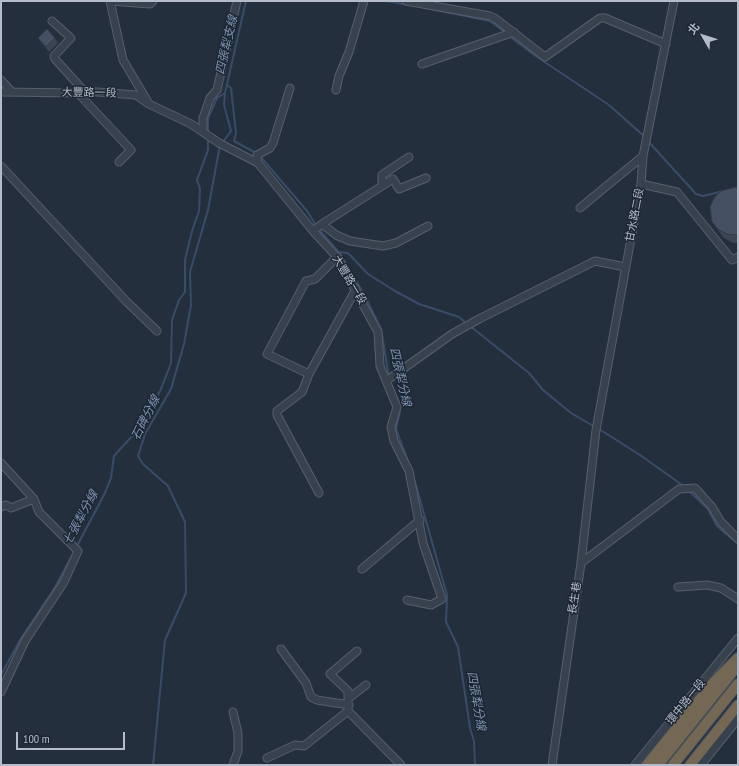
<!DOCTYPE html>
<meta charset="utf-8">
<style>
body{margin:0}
#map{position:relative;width:739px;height:766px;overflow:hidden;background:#242f3e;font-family:"PT Sans Narrow","Noto Sans TC",sans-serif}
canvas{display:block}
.frame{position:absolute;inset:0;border:2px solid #b4bcc9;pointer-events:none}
.north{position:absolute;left:683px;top:16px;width:40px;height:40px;-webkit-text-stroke:3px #1d2633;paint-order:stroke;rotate:309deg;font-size:11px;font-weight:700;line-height:16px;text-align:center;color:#b4bcc9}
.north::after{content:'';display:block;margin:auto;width:14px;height:18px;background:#b4bcc9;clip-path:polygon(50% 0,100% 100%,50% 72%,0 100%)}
.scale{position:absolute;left:16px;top:732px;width:109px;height:18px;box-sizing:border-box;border:2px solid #b4bcc9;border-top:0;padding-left:5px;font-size:12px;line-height:14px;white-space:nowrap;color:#b4bcc9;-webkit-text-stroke:3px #1d2633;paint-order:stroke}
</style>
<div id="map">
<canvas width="739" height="766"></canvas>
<div class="frame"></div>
<div class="north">北</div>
<div class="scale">100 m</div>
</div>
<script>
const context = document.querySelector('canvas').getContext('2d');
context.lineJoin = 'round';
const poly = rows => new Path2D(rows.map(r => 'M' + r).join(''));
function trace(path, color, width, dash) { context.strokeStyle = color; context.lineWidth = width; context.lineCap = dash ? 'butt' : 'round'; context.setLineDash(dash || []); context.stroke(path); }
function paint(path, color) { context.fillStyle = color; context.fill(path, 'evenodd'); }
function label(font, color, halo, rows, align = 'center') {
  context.font = font + ' "PT Sans Narrow","Noto Sans TC",sans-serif'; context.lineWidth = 3; context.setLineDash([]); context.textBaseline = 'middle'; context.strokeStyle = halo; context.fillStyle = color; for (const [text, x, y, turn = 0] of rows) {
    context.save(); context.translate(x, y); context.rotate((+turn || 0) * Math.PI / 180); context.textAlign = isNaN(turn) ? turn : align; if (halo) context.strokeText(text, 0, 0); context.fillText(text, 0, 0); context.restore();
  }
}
const stream = poly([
 [387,1,408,5],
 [426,8,490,21,506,33],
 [509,36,537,57,609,105,645,137],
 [227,85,231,88,236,133,234,141,256,153],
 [208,133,208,118,217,98,225,93],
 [648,141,696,194,703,196,732,189],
 [223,142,231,131,224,105,225,93,246,1],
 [259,155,307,211,317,227,341,255,365,296,381,329,389,377],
 [339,252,348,253,368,274,395,291,419,304,459,317,466,323],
 [470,326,529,373,543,390,571,413,595,427],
 [399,407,400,411,396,429,409,464],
 [599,429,640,455,685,487],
 [413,475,447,595,446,622,458,647,470,728,474,741,475,765],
 [689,491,708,509,717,526,738,544],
 [77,546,105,493,111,478,114,456,143,424,161,389,171,363,172,320,179,300,185,292,185,260,192,231,199,211,200,189,197,180,208,150,208,138],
 [1,675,20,640,54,589,75,550],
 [153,765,165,640,186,593,185,522,168,486,143,464,138,456,145,434,171,389,184,344,191,305,190,272,208,210,220,145]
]);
const minor = poly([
 [406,1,490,16,496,19,545,57,600,18,605,18,666,44],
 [52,21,71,38,54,56,55,59,84,91],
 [422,64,514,32],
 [1,80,12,92],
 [336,90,339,76,349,52,364,1],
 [1,92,78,93,84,91,136,95,149,104,191,124,219,143,258,163,313,231,337,257,378,332,380,366,397,407,391,427,394,441,409,471,423,543,442,599,431,605,407,600],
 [78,93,131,150,119,162],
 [148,102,123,60,110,1,150,4,153,1],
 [203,132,203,118,210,98,217,90,237,1],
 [258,163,257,155,270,148,273,143,290,88],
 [1,166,126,301,157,331],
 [641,184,677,192,732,260,738,257],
 [382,186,393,179,399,189,426,178],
 [580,208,643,156],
 [322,224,336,235,350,241,383,246,396,243,428,226],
 [313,231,322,224,382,186,382,175,409,157],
 [309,374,267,354,306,281,315,279,337,257],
 [386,381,452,334,479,319,595,261,625,267],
 [1,463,34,499,39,512,78,551,64,582,25,641,1,692],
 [319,493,277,415,277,411,302,392,309,374,356,289],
 [1,507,6,505,11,508,34,499],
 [581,563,679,489,695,488,712,507,721,522,738,539],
 [362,569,420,520],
 [678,587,707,585,721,588,738,599],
 [281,649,306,683,311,697,317,700,349,705],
 [357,651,330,674,348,691,348,711,401,765],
 [349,698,366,685],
 [267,758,295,745,304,746,348,711],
 [233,765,238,751,238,733,233,712],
 [552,765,581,563,596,430,641,184,643,156,674,1],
 [635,765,738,638],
 [701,765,738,719]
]);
const highway = poly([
 [647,765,714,682,738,658],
 [658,765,738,665],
 [673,765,738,684],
 [690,765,738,705]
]);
const wall = poly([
 [38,38,55,38,58,43,49,52],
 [738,188,738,243,733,243,724,238,712,222]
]);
const building = poly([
 [47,29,55,38,46,47,38,38,47,29],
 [736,187,738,188,738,235,737,235,727,234,718,229,712,222,710,207,714,198,721,191,736,187]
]);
const streetNames = [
 ["大豐路一段",89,93,1],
 ["甘水路二段",635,215,-79],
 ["大豐路一段",349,280,59],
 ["長生巷",575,598,-81],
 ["環中路一段",686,702,-51]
];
const waterNames = [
 ["四張犁支線",227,45,-77],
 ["四張犁分線",400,377,77],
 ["石碑分線",146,418,-63],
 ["七張犁分線",81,518,-62],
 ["四張犁分線",476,701,80]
];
trace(stream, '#394c67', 2);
trace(minor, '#565f6c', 9);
trace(highway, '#434c59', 12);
trace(minor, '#38414e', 7);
trace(highway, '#746855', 10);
paint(wall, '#3b4654');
paint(building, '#455162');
trace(building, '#303945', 1);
label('11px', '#b4bcc9', '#1d2633', streetNames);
label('italic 12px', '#7c92b1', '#1d2633', waterNames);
</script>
